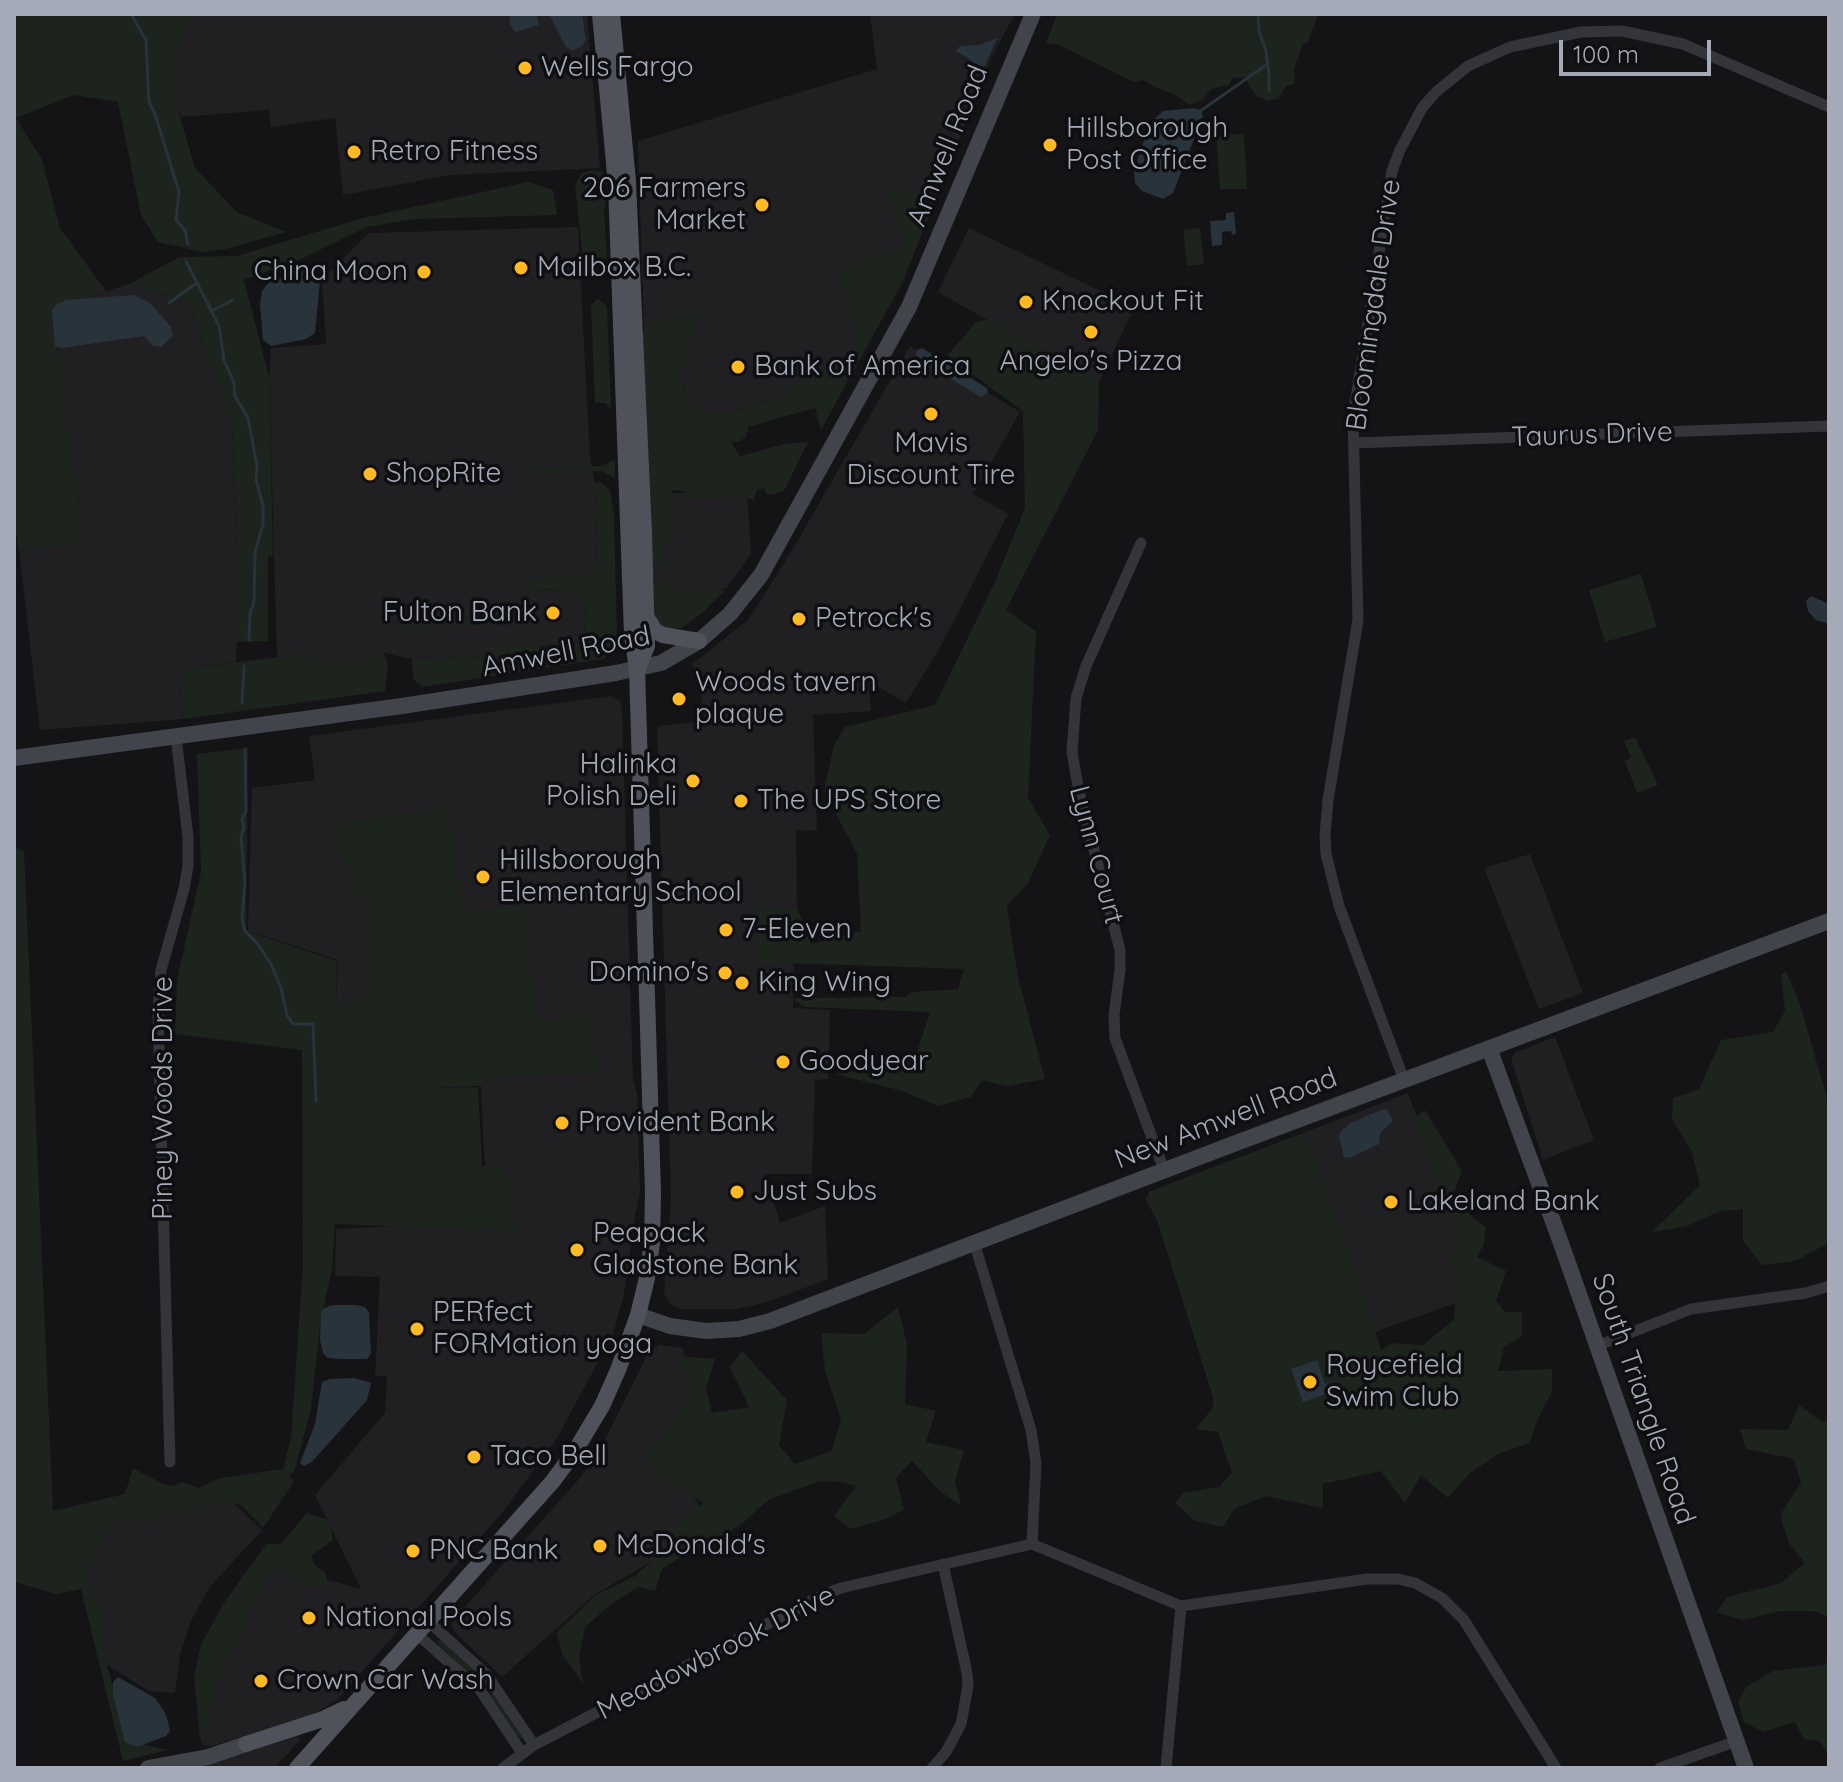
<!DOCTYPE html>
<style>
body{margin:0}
#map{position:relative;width:1843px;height:1782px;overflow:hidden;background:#141416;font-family:Quicksand,sans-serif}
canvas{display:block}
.frame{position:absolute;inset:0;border:16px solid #a4aab8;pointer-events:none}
.scale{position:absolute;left:1559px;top:40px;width:152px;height:36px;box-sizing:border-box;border:4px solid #a4aab8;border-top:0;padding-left:10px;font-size:24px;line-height:28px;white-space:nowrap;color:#a4aab8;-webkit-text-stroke:6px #0f0f11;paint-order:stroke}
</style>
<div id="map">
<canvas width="1843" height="1782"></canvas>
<div class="frame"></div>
<div class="scale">100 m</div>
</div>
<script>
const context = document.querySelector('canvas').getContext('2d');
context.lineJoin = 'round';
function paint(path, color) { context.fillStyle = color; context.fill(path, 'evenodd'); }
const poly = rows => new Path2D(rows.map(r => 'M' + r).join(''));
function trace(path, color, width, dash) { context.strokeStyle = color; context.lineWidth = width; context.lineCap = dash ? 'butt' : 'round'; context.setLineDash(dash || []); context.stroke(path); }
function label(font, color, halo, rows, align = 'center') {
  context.font = font + ' Quicksand,sans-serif'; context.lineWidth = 7; context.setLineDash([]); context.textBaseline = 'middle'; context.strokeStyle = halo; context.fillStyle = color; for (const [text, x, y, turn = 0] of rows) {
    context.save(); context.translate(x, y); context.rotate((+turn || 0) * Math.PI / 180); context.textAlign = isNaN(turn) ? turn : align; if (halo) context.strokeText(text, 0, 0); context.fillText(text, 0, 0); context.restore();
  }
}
const built = poly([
 [192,14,587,14,600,168,450,175,343,195,335,118,271,127,269,110,181,117,176,103,176,55],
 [870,14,1015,14,992,56,903,282,849,379,722,414,699,410,686,397,681,377,644,332,638,141,877,69],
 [578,227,590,459,595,484,598,565,594,576,526,580,526,590,571,589,580,595,586,608,584,637,573,645,490,647,490,656,412,659,375,651,375,660,311,662,311,653,277,657,269,377,271,348,326,344,322,280,369,233],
 [969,228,1134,307,1099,383,938,292],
 [129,284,189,301,232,426,239,571,236,662,191,668,180,685,184,719,40,730,19,551,84,541,51,309],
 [910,346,1020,412,973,494,1008,514,941,646,906,703,868,681,871,711,813,715,817,830,796,831,797,907,756,907,794,963,793,1008,830,1010,828,1079,815,1080,812,1174,765,1174,780,1223,825,1206,828,1279,770,1301,738,1309,679,1309,669,1303,664,1293,671,1201,657,726,705,721,698,682,702,680,692,664,748,620,791,552],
 [747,491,751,553,727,588,711,593,683,595,662,581,653,582,650,494],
 [612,696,620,701,622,709,633,1081,637,1092,640,1194,635,1215,624,1294,613,1334,557,1438,502,1513,338,1699,313,1715,211,1746,202,1745,199,1732,226,1646,264,1563,361,1589,315,1495,385,1413,387,1376,375,1376,380,1277,335,1276,336,1229,499,1221,485,1170,481,1086,339,1092,336,1002,338,960,248,931,252,788,315,780,309,736],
 [1530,854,1583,993,1539,1009,1484,868],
 [1555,1037,1594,1140,1543,1160,1511,1059,1515,1053],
 [1408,1093,1481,1294,1375,1332,1303,1133],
 [660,1345,683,1348,694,1400,648,1458,696,1500,709,1528,594,1595,502,1677,456,1633,452,1627,453,1620,580,1478,600,1450,649,1351],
 [227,1497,262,1530,209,1588,191,1621,180,1655,175,1693,149,1691,105,1664,85,1568,118,1509],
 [298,1736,300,1740,275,1768,188,1768]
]);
const green = poly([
 [14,14,192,14,176,55,176,103,195,168,237,212,286,232,226,249,203,252,158,242,141,215,118,102,74,95,16,118,42,160,60,228,106,291,52,309,84,542,19,551,14,520],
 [1057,14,1318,14,1308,42,1302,45,1298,58,1294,69,1295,84,1286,86,1278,99,1268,101,1256,96,1244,77,1233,78,1229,85,1211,89,1204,99,1190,105,1174,94,1159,89,1143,80,1134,82,1059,45,1046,43],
 [1244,134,1247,189,1220,189,1216,135],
 [594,170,603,172,600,179,606,204,604,211,607,257,598,261,587,273,584,271,575,184,582,173],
 [528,182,553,190,557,215,414,219,367,227,303,258,244,280,269,377,273,555,268,556,268,641,236,642,239,571,232,426,189,301,129,284,179,257,237,256,363,218],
 [897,186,932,203,904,278,821,430,815,408,751,426,749,425,746,437,738,442,731,442,740,456,784,444,808,442,786,487,782,492,774,494,767,495,764,488,757,490,754,500,736,494,711,499,691,498,683,491,672,490,674,539,664,540,664,565,655,567,651,563,642,336,644,329,650,324,692,312,695,316,697,323,681,377,686,397,699,410,722,414,781,398,814,367,841,360,852,352,856,336,838,273,842,266,905,247,887,188],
 [1200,228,1204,264,1187,266,1183,230],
 [598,299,607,306,611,410,606,403,595,403,591,305],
 [990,319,1093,377,1099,378,1098,430,1006,610,1036,631,1028,798,1050,835,1028,883,1007,906,1018,977,1045,1079,1007,1086,982,1080,971,1097,938,1106,903,1091,835,1074,914,1062,930,1012,804,1007,792,998,905,997,912,992,958,989,964,969,755,962,757,907,797,907,811,944,861,931,857,854,824,791,834,745,845,727,935,705,994,584,1025,508,1023,411,947,356,976,322],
 [615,460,615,479,602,471,411,477,409,474,601,466],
 [601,482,610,491,614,515,617,636,612,652,603,659,422,687,413,679,412,659,489,656,490,647,573,645,584,637,586,608,580,595,571,589,526,590,526,579,594,576,594,568,598,565,595,484],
 [1641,574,1657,627,1605,642,1589,590],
 [659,579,687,593,726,590,703,612,682,628,669,629,663,626,661,629,654,616,652,585],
 [488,603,490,604,489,634,487,625,411,627,410,635,407,634,407,606,410,607,411,614,487,611],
 [374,651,384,653,388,666,385,691,184,719,180,685,184,674,191,668,311,653,312,662,374,660],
 [1635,737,1658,785,1637,793,1625,761,1631,757,1624,741],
 [248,748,246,931,337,961,336,1003,367,1002,371,942,366,897,355,898,349,867,335,843,332,823,449,808,463,913,522,906,540,1022,591,1013,598,1072,480,1077,479,1085,422,1088,478,1087,482,1166,505,1168,518,1231,335,1224,332,1268,320,1327,311,1409,294,1472,289,1474,294,1482,263,1528,241,1505,217,1500,196,1511,160,1512,147,1524,127,1517,108,1529,88,1571,92,1593,105,1617,102,1647,128,1741,168,1750,123,1761,81,1589,56,1594,14,1582,14,847,24,851,53,1511,125,1494,133,1468,165,1485,174,1486,182,1482,198,1488,220,1478,283,1469,291,1438,303,1265,302,1050,175,1034,177,980,201,872,197,754],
 [1786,972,1799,1001,1825,1091,1829,1113,1829,1243,1795,1261,1762,1265,1743,1241,1743,1209,1720,1211,1685,1227,1652,1232,1700,1185,1692,1152,1672,1119,1673,1098,1699,1089,1721,1040,1773,1032,1785,1011,1781,974],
 [1425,1110,1462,1171,1453,1194,1471,1216,1486,1227,1484,1244,1477,1257,1506,1271,1496,1301,1505,1312,1522,1312,1522,1336,1504,1347,1498,1371,1552,1369,1552,1392,1537,1421,1530,1443,1498,1454,1470,1473,1448,1498,1421,1475,1405,1503,1381,1471,1323,1484,1323,1508,1266,1496,1234,1509,1223,1527,1195,1521,1175,1503,1183,1493,1219,1487,1232,1473,1218,1432,1196,1429,1213,1407,1213,1397,1157,1220,1145,1198,1149,1196,1148,1192,1303,1133,1317,1165,1361,1283,1381,1350,1391,1343,1423,1345,1454,1319,1457,1289,1450,1263,1459,1239,1413,1118],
 [898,1307,907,1344,905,1404,936,1411,926,1442,964,1450,955,1481,961,1506,941,1492,912,1461,896,1478,904,1510,880,1521,850,1529,834,1516,856,1486,840,1482,820,1481,768,1500,743,1523,715,1541,683,1555,662,1569,655,1591,638,1587,609,1606,585,1627,579,1657,583,1684,562,1654,557,1632,596,1595,635,1576,660,1554,678,1523,703,1503,661,1477,643,1460,689,1400,684,1370,678,1356,715,1359,706,1388,712,1413,749,1407,730,1367,742,1351,787,1400,779,1445,795,1464,832,1451,841,1419,825,1371,821,1333,864,1334],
 [1799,1405,1822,1422,1829,1420,1829,1617,1815,1611,1781,1611,1742,1620,1717,1612,1727,1597,1779,1584,1805,1563,1789,1543,1781,1519,1782,1512,1801,1483,1794,1459,1746,1449,1740,1429,1788,1430],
 [307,1513,329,1520,333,1540,311,1556,315,1565,326,1573,327,1584,306,1588,279,1567,265,1579,250,1608,242,1637,226,1656,205,1731,199,1730,194,1676,201,1645,223,1604,266,1544,280,1544],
 [436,1640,442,1641,489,1685,522,1738,519,1739,488,1692,440,1646],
 [1829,1661,1829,1756,1820,1741,1804,1739,1795,1722,1763,1732,1744,1722,1738,1702,1746,1687,1773,1671,1823,1665]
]);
const water = poly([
 [509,14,536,14,539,25,515,32,510,24],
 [549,14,582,14,586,40,582,46,573,51,566,47],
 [997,38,982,72,968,58,956,51,960,46,980,45],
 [1194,108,1201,110,1203,116,1173,193,1163,199,1142,191,1135,183,1134,170,1150,123,1163,111],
 [1234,212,1236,234,1232,235,1231,231,1222,232,1222,245,1212,246,1210,221,1226,220,1226,213],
 [306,270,314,272,320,280,315,333,306,339,271,346,263,340,260,304,262,291,269,282],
 [134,295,150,303,171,327,173,336,161,347,153,346,144,336,62,348,55,346,52,310,57,304,66,300],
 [922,348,987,388,988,393,981,397,924,363,916,355,917,350],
 [1811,596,1829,604,1829,624,1816,620,1808,611,1806,601],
 [1383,1109,1387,1110,1393,1121,1380,1133,1379,1144,1350,1158,1344,1157,1339,1137,1341,1131,1351,1123],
 [333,1305,356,1305,365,1307,369,1312,371,1354,367,1359,340,1359,328,1358,323,1353,320,1340,321,1313,324,1308],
 [1317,1360,1325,1384,1335,1381,1338,1390,1303,1402,1291,1369],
 [354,1378,371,1383,367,1400,312,1462,304,1466,300,1463,315,1424,322,1382,330,1379],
 [118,1677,155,1698,166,1714,170,1731,166,1736,137,1747,125,1742,113,1695,113,1682]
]);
const stream = poly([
 [131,14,146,40,149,102,155,114,179,192,176,220,185,230,188,244],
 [1258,14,1259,31,1266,51,1269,75,1269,90],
 [1199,112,1266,65],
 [186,261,219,326,224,360,234,383,235,396,248,418,257,466,256,480,263,506,263,524,255,553,254,602,250,614,249,640],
 [169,303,195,284],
 [211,311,233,300],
 [242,703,244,666],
 [245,749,246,811,242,819,244,827,241,837,245,882,242,918,245,931,257,943,271,964,281,988,287,1015,293,1024,313,1024,316,1101]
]);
const street = poly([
 [1354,443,1829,426],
 [1141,543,1086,666,1076,698,1072,752,1079,792,1120,950,1120,970,1114,1015,1115,1038,1164,1170],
 [1404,1080,1339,906,1326,854,1325,836,1328,800,1358,620,1353,417,1392,171,1400,150,1422,108,1436,92,1468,66,1510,47,1581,32,1622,31,1683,44,1829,107],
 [974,1242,1031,1430,1036,1463,1032,1544],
 [1597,1346,1691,1309,1806,1293,1829,1286],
 [170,1462,158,1013,161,970,184,889,188,866,188,837,176,737],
 [428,1621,487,1675,534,1745],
 [417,1634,480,1690,522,1753],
 [503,1768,534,1745,823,1595,841,1588,1032,1544,1181,1606,1367,1579,1398,1579,1415,1583,1442,1598,1464,1620,1556,1768],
 [932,1768,946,1752,961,1724,968,1686,967,1673,943,1564],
 [1166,1768,1181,1606],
 [1660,1768,1737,1741]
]);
const secondary = poly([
 [14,758,402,706,616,673,661,663,699,641,730,614,761,575,909,307,1033,14],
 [1489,1048,1562,1246,1746,1768],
 [638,1315,670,1326,706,1331,739,1329,770,1321,1236,1143,1829,921],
 [148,1768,208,1757,246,1744]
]);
const primary = poly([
 [612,14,628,181,644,533,647,646,638,668],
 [647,618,655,631,663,635,699,641],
 [246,1744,323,1719,344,1709],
 [297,1768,553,1481,575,1451,602,1406,618,1370,638,1315,647,1278,652,1243,653,1193,637,669,632,635,616,184,600,14]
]);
const markers = [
 [525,68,8,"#ffb923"],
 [1050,145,8,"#ffb923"],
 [354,152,8,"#ffb923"],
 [762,205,8,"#ffb923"],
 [521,268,8,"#ffb923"],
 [424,272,8,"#ffb923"],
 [1026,302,8,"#ffb923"],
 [1091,332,8,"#ffb923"],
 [738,367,8,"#ffb923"],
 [931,414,8,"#ffb923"],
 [370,474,8,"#ffb923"],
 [553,613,8,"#ffb923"],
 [799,619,8,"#ffb923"],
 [679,699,8,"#ffb923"],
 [693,781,8,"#ffb923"],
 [741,801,8,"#ffb923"],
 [483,877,8,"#ffb923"],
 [726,930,8,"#ffb923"],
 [725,973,8,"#ffb923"],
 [742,983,8,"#ffb923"],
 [783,1062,8,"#ffb923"],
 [562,1123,8,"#ffb923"],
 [737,1192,8,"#ffb923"],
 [1391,1202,8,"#ffb923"],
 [577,1250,8,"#ffb923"],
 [417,1329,8,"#ffb923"],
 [1310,1382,8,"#ffb923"],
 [474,1457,8,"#ffb923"],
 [600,1546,8,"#ffb923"],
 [413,1551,8,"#ffb923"],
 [309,1618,8,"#ffb923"],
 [261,1681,8,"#ffb923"]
];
const poiNames = [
 ["Wells Fargo",541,68],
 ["Hillsborough",1066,129],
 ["Post Office",1066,161],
 ["Retro Fitness",370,152],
 ["206 Farmers",746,189,"right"],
 ["Market",746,221,"right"],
 ["Mailbox B.C.",537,268],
 ["China Moon",408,272,"right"],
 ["Knockout Fit",1042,302],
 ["Angelo's Pizza",1091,362,"center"],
 ["Bank of America",754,367],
 ["Mavis",931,444,"center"],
 ["Discount Tire",931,476,"center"],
 ["ShopRite",386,474],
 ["Fulton Bank",537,613,"right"],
 ["Petrock's",815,619],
 ["Woods tavern",695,683],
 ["plaque",695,715],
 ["Halinka",677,765,"right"],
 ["Polish Deli",677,797,"right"],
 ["The UPS Store",757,801],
 ["Hillsborough",499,861],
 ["Elementary School",499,893],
 ["7-Eleven",742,930],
 ["Domino's",709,973,"right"],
 ["King Wing",758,983],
 ["Goodyear",799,1062],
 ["Provident Bank",578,1123],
 ["Just Subs",753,1192],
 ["Lakeland Bank",1407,1202],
 ["Peapack",593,1234],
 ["Gladstone Bank",593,1266],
 ["PERfect",433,1313],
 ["FORMation yoga",433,1345],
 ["Roycefield",1326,1366],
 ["Swim Club",1326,1398],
 ["Taco Bell",490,1457],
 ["McDonald's",616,1546],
 ["PNC Bank",429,1551],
 ["National Pools",325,1618],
 ["Crown Car Wash",277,1681]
];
const streetNames = [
 ["Amwell Road",948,146,-68],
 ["Bloomingdale Drive",1374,305,-82],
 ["Taurus Drive",1592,435,-2],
 ["Amwell Road",566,652,-11],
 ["Lynn Court",1096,855,75],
 ["Piney Woods Drive",164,1098,-90],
 ["New Amwell Road",1226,1119,-21],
 ["South Triangle Road",1643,1399,71],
 ["Meadowbrook Drive",716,1653,-27]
];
paint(built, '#202023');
paint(green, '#1c241d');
paint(water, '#29333b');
trace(stream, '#29333b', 3);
trace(street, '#34353b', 11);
trace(secondary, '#42444b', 16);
trace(primary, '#50525b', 16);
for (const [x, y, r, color] of markers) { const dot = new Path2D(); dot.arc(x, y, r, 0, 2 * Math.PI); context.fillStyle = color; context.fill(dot); trace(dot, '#0f0f11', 3); }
label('28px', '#a4aab8', '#0f0f11', poiNames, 'left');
label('28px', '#a4aab8', '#0f0f11', streetNames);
</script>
